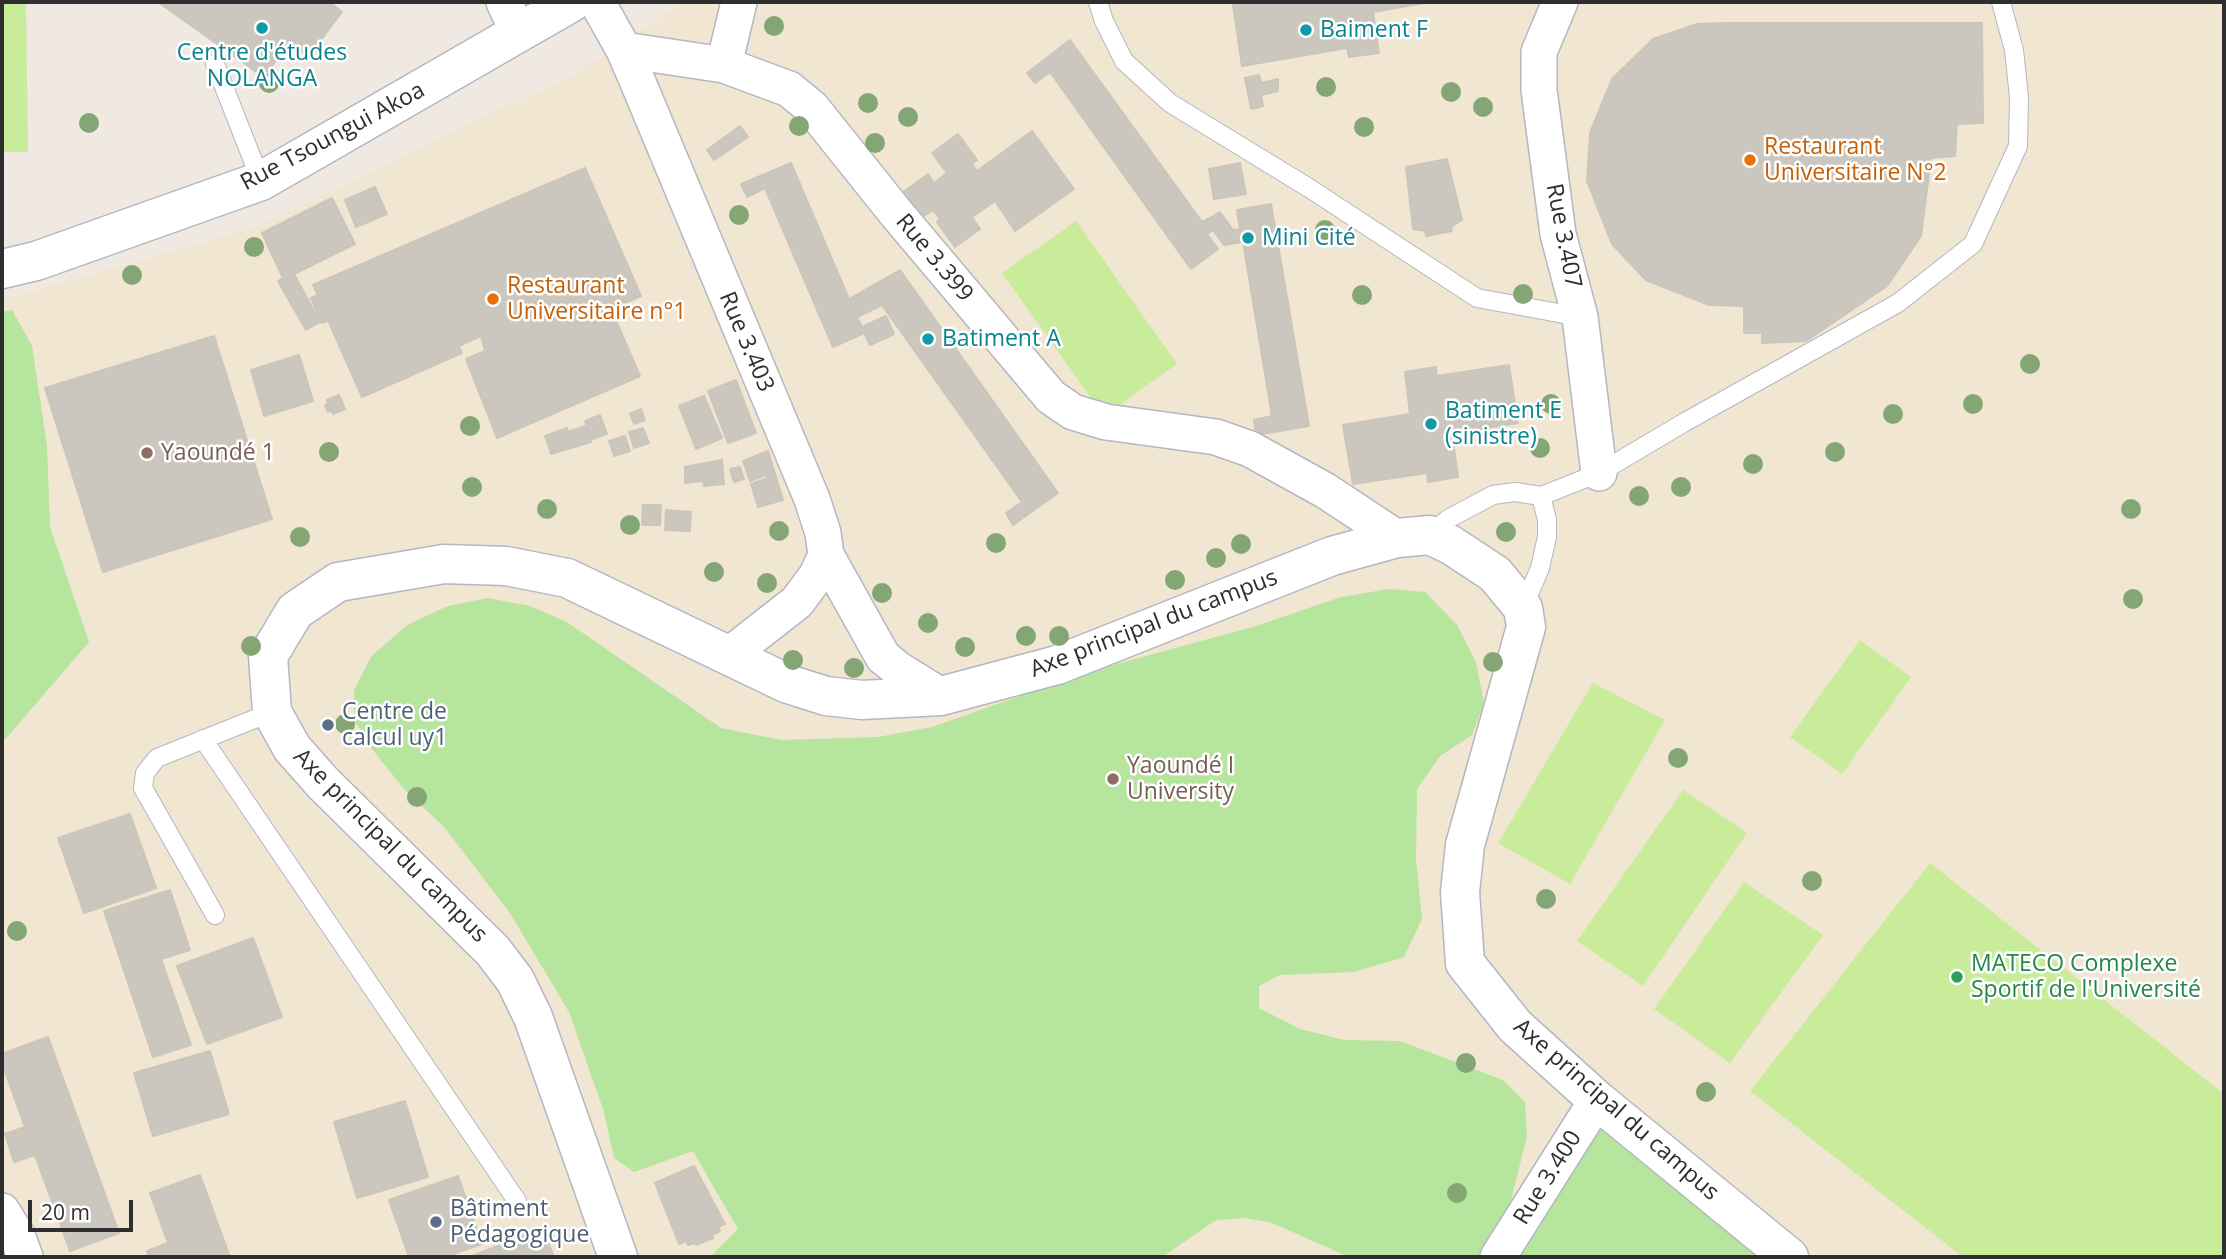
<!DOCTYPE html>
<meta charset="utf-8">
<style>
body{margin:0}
#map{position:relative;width:2226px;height:1259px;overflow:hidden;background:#efe9e1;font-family:"Open Sans",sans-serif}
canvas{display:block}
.frame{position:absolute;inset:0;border:4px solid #2e2e2e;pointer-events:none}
.scale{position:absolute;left:28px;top:1200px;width:105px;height:32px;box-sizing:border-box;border:4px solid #2e2e2e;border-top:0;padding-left:9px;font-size:21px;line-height:24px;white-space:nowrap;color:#2e2e2e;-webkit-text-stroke:5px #fff;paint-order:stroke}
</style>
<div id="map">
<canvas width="2226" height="1259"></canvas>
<div class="frame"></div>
<div class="scale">20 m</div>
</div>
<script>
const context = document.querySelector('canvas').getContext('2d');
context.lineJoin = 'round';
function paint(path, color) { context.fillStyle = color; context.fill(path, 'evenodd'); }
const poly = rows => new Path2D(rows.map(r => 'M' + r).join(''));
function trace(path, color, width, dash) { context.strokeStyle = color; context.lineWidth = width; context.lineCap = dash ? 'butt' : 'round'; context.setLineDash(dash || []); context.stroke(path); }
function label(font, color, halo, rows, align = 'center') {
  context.font = font + ' "Open Sans",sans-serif'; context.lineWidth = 5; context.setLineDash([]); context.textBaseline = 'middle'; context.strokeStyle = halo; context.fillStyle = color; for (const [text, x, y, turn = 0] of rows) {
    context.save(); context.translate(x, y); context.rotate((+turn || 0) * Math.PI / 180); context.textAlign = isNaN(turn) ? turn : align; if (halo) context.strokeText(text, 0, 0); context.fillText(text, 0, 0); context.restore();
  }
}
const education = poly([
 [684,2,2224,2,2224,1257,2,1257,2,300,257,227,578,72]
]);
const green = poly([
 [12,310,32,346,47,446,50,527,89,642,2,743,2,312],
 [1389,589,1425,592,1457,625,1476,662,1484,703,1472,735,1440,756,1417,789,1416,861,1422,919,1404,957,1354,972,1280,975,1259,986,1259,1008,1300,1029,1344,1040,1400,1041,1503,1080,1525,1102,1527,1136,1506,1220,1486,1257,1349,1257,1272,1223,1246,1218,1216,1220,1162,1257,710,1257,738,1229,693,1151,634,1172,614,1158,604,1112,569,1012,510,913,444,827,404,789,372,749,354,720,354,690,371,657,407,625,448,606,488,598,530,606,567,622,721,728,781,740,878,737,932,727,1091,671,1256,626,1341,597],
 [1597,1100,1789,1257,1498,1257]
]);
const pitch = poly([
 [2,2,26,2,28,152,2,152],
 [1076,221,1177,364,1104,416,1002,273],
 [1860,640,1911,677,1842,774,1790,737],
 [1593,683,1665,720,1570,884,1498,843],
 [1683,790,1747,833,1643,986,1577,941],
 [1930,863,2224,1094,2224,1257,1963,1257,1750,1091],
 [1744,882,1823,935,1730,1063,1654,1009]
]);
const building = poly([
 [158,2,329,2,342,12,308,57,290,43,265,74,258,73,158,2],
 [1252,2,1430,2,1373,12,1379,53,1349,57,1347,48,1242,66,1233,5,1252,2],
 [1727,23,1982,23,1983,123,1957,124,1955,156,1931,158,1921,236,1887,286,1806,341,1762,343,1762,333,1744,333,1744,306,1709,305,1646,280,1612,244,1587,181,1590,133,1612,79,1653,39,1697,24,1727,23],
 [1070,40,1202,222,1220,212,1233,230,1240,229,1237,210,1271,204,1309,426,1256,435,1254,420,1272,416,1243,242,1224,245,1213,230,1207,234,1218,249,1191,269,1050,72,1035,83,1027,73,1070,40],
 [1259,75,1261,83,1278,79,1278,91,1261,95,1263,106,1251,109,1245,78,1259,75],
 [740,126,748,137,714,160,707,150,740,126],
 [1032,131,1074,189,1015,231,995,201,972,217,980,229,955,247,937,222,940,219,933,210,921,218,902,193,928,174,934,183,947,173,932,153,958,134,977,160,972,164,977,171,1032,131],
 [1447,159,1462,220,1451,227,1452,231,1426,236,1425,231,1413,229,1406,167,1447,159],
 [791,163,849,299,900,270,1058,493,1013,525,1006,513,1022,502,882,305,857,317,862,327,886,316,894,334,870,345,864,333,833,347,765,188,747,197,741,184,791,163],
 [1240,163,1246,194,1214,199,1209,169,1240,163],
 [585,168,641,296,611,309,640,376,497,438,466,359,485,351,481,336,459,346,462,353,362,397,328,320,322,323,311,298,318,295,313,285,585,168],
 [375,187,387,214,356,227,345,200,375,187],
 [332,198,355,244,294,274,320,322,306,330,278,281,283,278,262,233,332,198],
 [214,336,272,519,103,572,45,388,214,336],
 [299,355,313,401,264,416,251,370,299,355],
 [1509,365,1518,423,1452,434,1458,477,1428,482,1427,473,1353,484,1343,425,1410,414,1405,372,1436,367,1437,376,1509,365],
 [736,380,756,433,728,443,708,391,736,380],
 [339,395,345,409,333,414,331,410,328,412,325,405,328,404,327,400,339,395],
 [704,396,722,438,696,449,679,406,704,396],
 [641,409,645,420,634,424,630,414,641,409],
 [600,415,607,434,592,439,585,421,600,415],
 [585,426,591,442,551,454,545,436,567,428,568,432,585,426],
 [643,428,649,443,634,448,629,432,643,428],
 [625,436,630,451,614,456,609,441,625,436],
 [768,451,783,500,758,507,751,484,768,478,767,475,750,481,743,461,768,451],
 [722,460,724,484,704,486,703,481,685,483,685,467,722,460],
 [740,467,744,479,734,482,730,469,740,467],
 [643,505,661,505,660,525,642,525,643,505],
 [666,510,691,512,690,531,665,530,666,510],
 [130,814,156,888,84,913,58,838,130,814],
 [170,890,190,950,161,959,191,1045,153,1057,104,911,170,890],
 [253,938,282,1017,207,1044,177,966,253,938],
 [48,1037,119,1233,70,1251,35,1155,14,1162,5,1134,25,1127,2,1063,2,1054,48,1037],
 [210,1051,229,1114,153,1136,134,1073,210,1051],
 [405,1101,428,1177,357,1198,334,1122,405,1101],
 [694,1166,725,1224,718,1227,720,1231,712,1235,713,1238,696,1245,695,1243,688,1245,686,1241,679,1244,655,1183,694,1166],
 [200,1175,230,1257,149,1257,147,1251,168,1243,150,1193,200,1175],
 [458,1176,482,1244,455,1253,456,1257,409,1257,389,1200,458,1176],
 [542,1228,554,1257,470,1257,542,1228]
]);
const service = poly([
 [1098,2,1104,21,1124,61,1170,103,1309,188,1477,298,1580,317],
 [215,64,261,181],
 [1541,496,1599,473,1685,422,1898,303,1973,244,2018,146,2019,97,2014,50,2001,2],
 [1430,535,1448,519,1493,495,1515,492,1541,496,1547,520,1547,537,1540,568,1523,608],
 [203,739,517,1201],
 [215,915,143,788,145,773,157,758,272,712]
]);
const minor = poly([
 [504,2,519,34],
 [597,2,624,50,637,80,812,499,823,533,826,555,817,575,797,602,728,656],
 [1560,2,1539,52,1539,90,1558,234,1580,317,1599,473],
 [624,50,724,65,789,89,812,108,896,213,1051,397,1073,412,1106,422,1216,437,1250,449,1326,491,1397,538],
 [724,65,739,2],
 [826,555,883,657,899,670,941,696],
 [2,1211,17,1235,25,1257],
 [1498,1257,1597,1100]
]);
const tertiary = poly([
 [618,1257,533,1017,515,980,493,951,323,783,292,748,272,712,268,656,295,611,338,582,444,564,506,566,567,578,788,684,826,696,862,700,941,696,1057,665,1332,556,1397,538,1430,535,1451,545,1495,574,1523,608,1526,627,1465,845,1460,892,1465,963,1515,1026,1597,1100,1789,1257]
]);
const secondary = poly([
 [2,269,36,261,261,181,572,2]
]);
const trees = [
 [774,26],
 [269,83],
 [1326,87],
 [1451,92],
 [868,103],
 [1483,107],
 [908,117],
 [89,123],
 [799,126],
 [1364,127],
 [875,143],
 [739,215],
 [1325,230],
 [254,247],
 [132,275],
 [1523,294],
 [1362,295],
 [2030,364],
 [1551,404],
 [1973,404],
 [1893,414],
 [470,426],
 [1540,448],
 [329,452],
 [1835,452],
 [1753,464],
 [472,487],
 [1681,487],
 [1639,496],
 [547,509],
 [2131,509],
 [630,525],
 [779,531],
 [1506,532],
 [300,537],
 [996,543],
 [1241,544],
 [1216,558],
 [714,572],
 [1175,580],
 [767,583],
 [882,593],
 [2133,599],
 [928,623],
 [1026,636],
 [1059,636],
 [251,646],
 [965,647],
 [793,660],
 [1493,662],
 [854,668],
 [345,724],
 [1678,758],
 [417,797],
 [1812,881],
 [1546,899],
 [17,931],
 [1466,1063],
 [1706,1092],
 [1457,1193]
];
const markers = [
 [262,28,7,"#0f9aa8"],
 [1306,30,7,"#0f9aa8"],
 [1750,160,7,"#e8710a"],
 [1248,238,7,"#0f9aa8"],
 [493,299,7,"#e8710a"],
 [928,339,7,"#0f9aa8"],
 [1431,424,7,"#0f9aa8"],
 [147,453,7,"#8d6e63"],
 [328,725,7,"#5c6f8a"],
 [1113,779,7,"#8d6e63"],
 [1957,977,7,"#2e9e5b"],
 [436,1222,7,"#5c6f8a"]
];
const cultureNames = [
 ["Baiment F",1320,30],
 ["Centre d'études",262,53,"center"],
 ["NOLANGA",262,79,"center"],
 ["Mini Cité",1262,238],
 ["Batiment A",942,339],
 ["Batiment E",1445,411],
 ["(sinistre)",1445,437]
];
const streetNames = [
 ["Rue Tsoungui Akoa",333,137,-28],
 ["Rue 3.407",1563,236,79],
 ["Rue 3.399",934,258,50],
 ["Rue 3.403",746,342,67],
 ["Axe principal du campus",1154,624,-21],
 ["Axe principal du campus",390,846,45],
 ["Axe principal du campus",1616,1110,41],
 ["Rue 3.400",1548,1178,-58]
];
const foodNames = [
 ["Restaurant",1764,147],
 ["Universitaire N°2",1764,173],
 ["Restaurant",507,286],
 ["Universitaire n°1",507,312]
];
const educationNames = [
 ["Yaoundé 1",161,453],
 ["Yaoundé I",1127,766],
 ["University",1127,792]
];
const serviceNames = [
 ["Centre de",342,712],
 ["calcul uy1",342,738],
 ["Bâtiment",450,1209],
 ["Pédagogique",450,1235]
];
const leisureNames = [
 ["MATECO Complexe",1971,964],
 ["Sportif de l'Université",1971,990]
];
paint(education, '#f0e6d1');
paint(green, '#b6e59e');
paint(pitch, '#c9ec9a');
paint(building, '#cbc7bf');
trace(building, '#cbc5ba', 2);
trace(service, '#b4b7c1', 20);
trace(minor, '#b4b7c1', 38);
trace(tertiary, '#b4b7c1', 41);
trace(secondary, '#b4b7c1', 41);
trace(service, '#fff', 18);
trace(minor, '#fff', 35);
trace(tertiary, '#fff', 38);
trace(secondary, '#fff', 38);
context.fillStyle = '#84a574';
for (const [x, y] of trees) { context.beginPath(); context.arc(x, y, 10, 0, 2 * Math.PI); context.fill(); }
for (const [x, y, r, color] of markers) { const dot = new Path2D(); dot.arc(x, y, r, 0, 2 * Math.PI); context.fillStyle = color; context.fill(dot); trace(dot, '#fff', 2.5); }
label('23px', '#0d838f', '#fff', cultureNames, 'left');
label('23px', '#2e2e2e', '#fff', streetNames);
label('23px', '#c56008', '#fff', foodNames, 'left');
label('23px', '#785e54', '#fff', educationNames, 'left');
label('23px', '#4e5e75', '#fff', serviceNames, 'left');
label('23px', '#27864d', '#fff', leisureNames, 'left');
</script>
